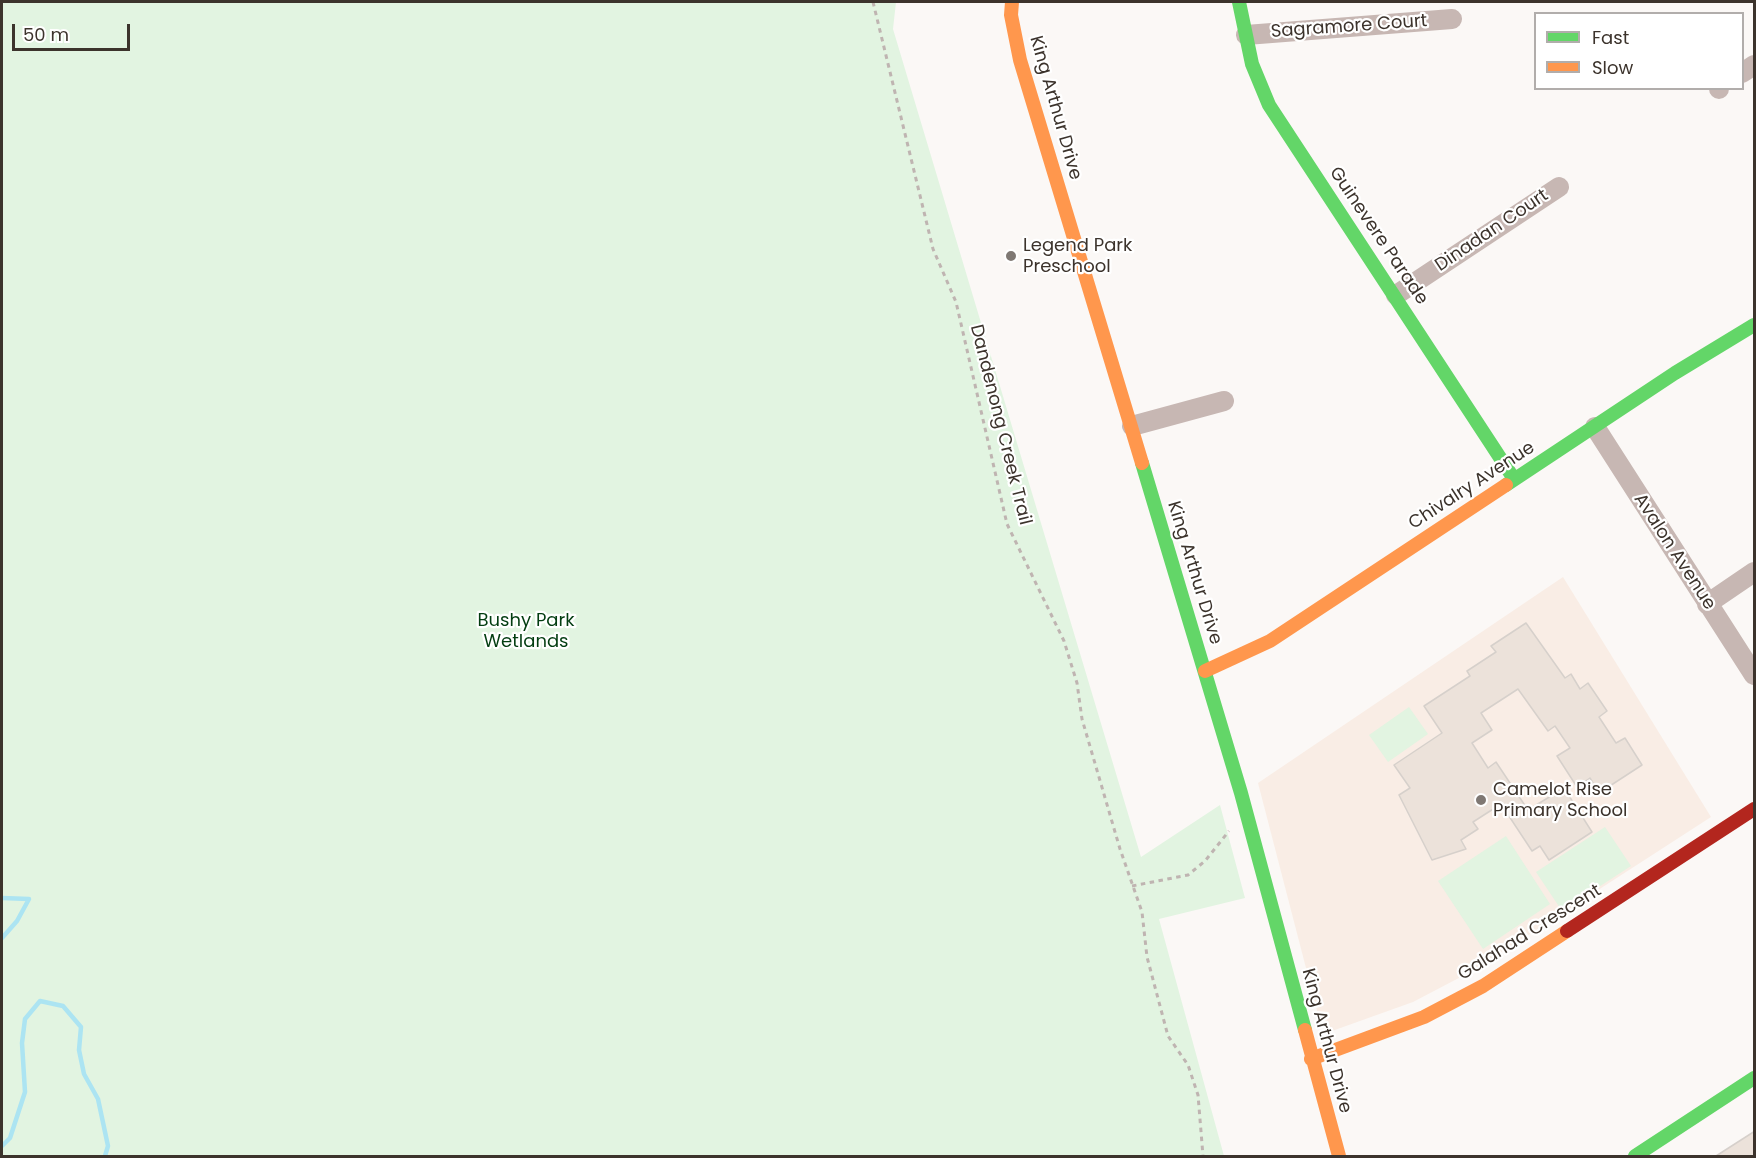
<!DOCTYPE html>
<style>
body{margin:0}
#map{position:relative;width:1756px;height:1158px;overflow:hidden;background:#fbf8f6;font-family:Poppins,sans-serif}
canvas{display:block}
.frame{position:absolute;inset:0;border:3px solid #3c332c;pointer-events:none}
.legend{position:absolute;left:1534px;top:12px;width:210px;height:78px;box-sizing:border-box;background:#fff;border:2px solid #b1adab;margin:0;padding:8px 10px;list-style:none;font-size:18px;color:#3c332c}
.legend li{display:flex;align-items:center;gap:12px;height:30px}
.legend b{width:30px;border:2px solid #b1adab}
.scale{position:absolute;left:12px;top:24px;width:118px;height:27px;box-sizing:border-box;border:3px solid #3c332c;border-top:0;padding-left:8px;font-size:18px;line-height:21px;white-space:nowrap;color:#3c332c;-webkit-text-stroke:4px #fff;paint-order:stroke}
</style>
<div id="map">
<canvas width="1756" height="1158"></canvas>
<div class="frame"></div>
<ul class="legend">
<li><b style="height:8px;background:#63d668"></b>Fast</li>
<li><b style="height:8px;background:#ff974d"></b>Slow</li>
</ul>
<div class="scale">50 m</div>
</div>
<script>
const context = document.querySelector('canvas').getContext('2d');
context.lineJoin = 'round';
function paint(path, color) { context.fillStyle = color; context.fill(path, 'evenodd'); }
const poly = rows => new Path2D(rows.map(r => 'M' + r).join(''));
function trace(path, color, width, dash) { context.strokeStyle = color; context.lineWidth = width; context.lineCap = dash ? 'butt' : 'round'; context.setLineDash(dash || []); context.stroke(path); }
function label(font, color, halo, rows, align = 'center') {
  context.font = font + ' Poppins,sans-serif'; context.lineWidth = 4.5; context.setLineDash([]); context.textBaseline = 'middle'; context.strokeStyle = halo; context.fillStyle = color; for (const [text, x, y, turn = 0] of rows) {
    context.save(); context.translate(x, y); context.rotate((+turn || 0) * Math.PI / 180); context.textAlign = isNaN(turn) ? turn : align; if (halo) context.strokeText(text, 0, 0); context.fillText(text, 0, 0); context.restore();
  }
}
const built = poly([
 [1563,577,1711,817,1476,969,1413,1002,1332,1031,1320,1022,1258,783]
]);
const green = poly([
 [2,2,896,2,893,29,1141,857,1220,805,1245,898,1159,919,1224,1156,2,1156],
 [1409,707,1428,734,1388,762,1369,735],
 [1605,827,1631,866,1562,911,1536,872],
 [1506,836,1550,904,1483,949,1438,881]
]);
const stream = poly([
 [2,898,29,899,17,921,2,938],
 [2,1146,10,1138,25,1092,22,1043,25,1019,40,1001,63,1006,81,1027,79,1050,84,1074,98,1099,108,1146,105,1156]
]);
const building = poly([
 [1526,623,1565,678,1571,674,1580,689,1588,683,1607,711,1599,717,1616,743,1625,738,1642,765,1599,793,1590,778,1577,787,1557,756,1570,748,1555,726,1548,731,1518,689,1481,713,1492,730,1472,743,1488,768,1496,762,1528,810,1564,788,1592,832,1549,860,1540,846,1532,851,1501,804,1473,822,1478,829,1461,840,1466,849,1432,860,1399,795,1410,788,1394,765,1442,733,1424,706,1470,676,1467,671,1496,652,1491,646,1526,623],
 [1755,1131,1755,1156,1716,1156,1755,1131]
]);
const path = poly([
 [873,2,933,249,956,302,1007,524,1064,641,1077,683,1082,719,1120,849,1142,912,1147,957,1168,1036,1188,1065,1198,1095,1203,1156],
 [1132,886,1188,875,1205,861,1229,831]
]);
const street = poly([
 [1246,35,1452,19],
 [1742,73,1754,65],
 [1719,89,1719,88],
 [1396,295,1559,187],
 [1132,426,1224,401],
 [1595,427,1754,675],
 [1707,604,1754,572]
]);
const fast = poly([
 [1239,2,1252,64,1269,105,1514,479],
 [1142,463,1241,793,1305,1030],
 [1506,485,1675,373,1754,325],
 [1635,1156,1754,1078]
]);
const slow = poly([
 [1012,2,1011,15,1020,60,1142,463],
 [1205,671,1270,641,1506,485],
 [1305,1030,1339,1156],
 [1311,1059,1424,1017,1483,986,1567,931]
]);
const jam = poly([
 [1567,931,1754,809]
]);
const markers = [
 [1011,256,6,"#7f7873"],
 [1481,800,6,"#7f7873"]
];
const streetNames = [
 ["Sagramore Court",1349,27,-4],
 ["King Arthur Drive",1055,108,74],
 ["Dinadan Court",1492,231,-34],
 ["Guinevere Parade",1378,236,56],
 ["Dandenong Creek Trail",1000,425,76],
 ["Chivalry Avenue",1472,486,-33],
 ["Avalon Avenue",1674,552,57],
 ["King Arthur Drive",1194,573,73],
 ["Galahad Crescent",1530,933,-32],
 ["King Arthur Drive",1326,1041,75]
];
const poiNames = [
 ["Legend Park",1023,246],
 ["Preschool",1023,267],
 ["Camelot Rise",1493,790],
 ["Primary School",1493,811]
];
const parkNames = [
 ["Bushy Park",526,621],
 ["Wetlands",526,642]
];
paint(built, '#f9ede5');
paint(green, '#e2f4e1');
trace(stream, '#ace4f2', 4.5);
paint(building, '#ece2da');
trace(building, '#d6d0cb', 1.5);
trace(path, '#bfb4b1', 3, [4.5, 4.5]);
trace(street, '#c7b7b3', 20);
trace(fast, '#63d668', 14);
trace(slow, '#ff974d', 14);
trace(jam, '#b3261e', 14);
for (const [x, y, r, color] of markers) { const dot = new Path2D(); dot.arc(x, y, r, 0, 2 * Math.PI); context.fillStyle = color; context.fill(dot); trace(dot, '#fff', 2); }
label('18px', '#3c332c', '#fff', streetNames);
label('18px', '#3c332c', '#fff', poiNames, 'left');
label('18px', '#033d11', '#fff', parkNames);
</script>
